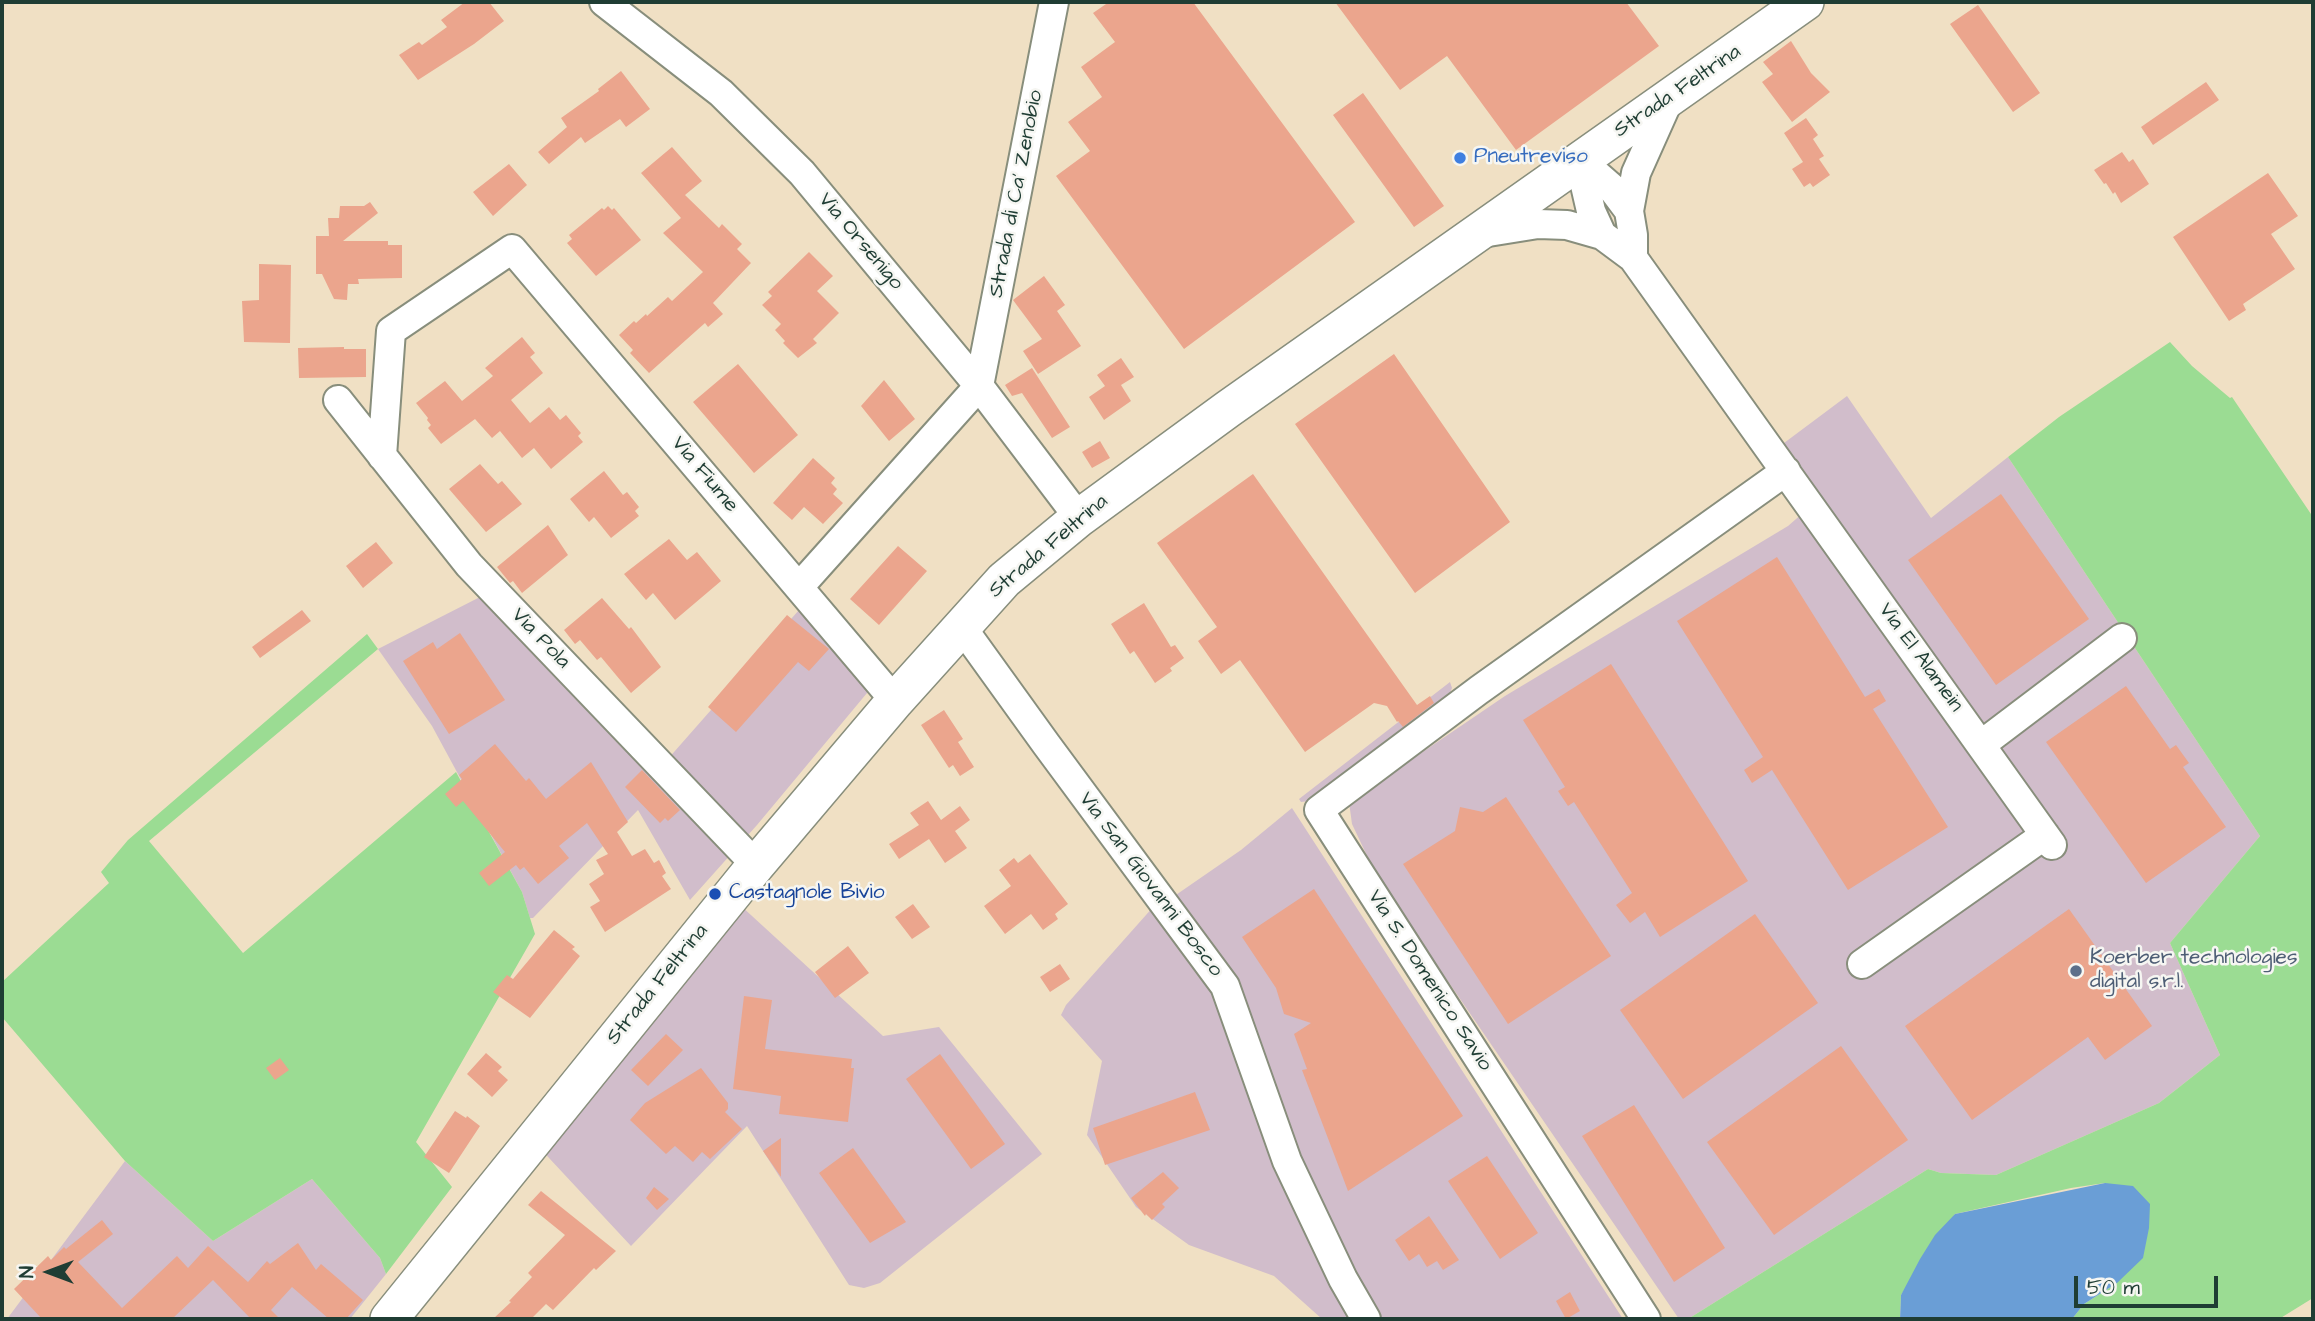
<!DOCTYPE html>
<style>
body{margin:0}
#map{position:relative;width:2315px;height:1321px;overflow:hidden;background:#f0e0c4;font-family:"Architects Daughter",sans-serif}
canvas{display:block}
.frame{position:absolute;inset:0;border:4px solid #1f3d34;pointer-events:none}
.north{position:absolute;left:14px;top:1237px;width:70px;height:70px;-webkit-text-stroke:5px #f6f6f2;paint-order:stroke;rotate:270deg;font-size:19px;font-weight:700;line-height:28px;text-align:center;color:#1f3d34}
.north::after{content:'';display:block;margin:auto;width:24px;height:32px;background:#1f3d34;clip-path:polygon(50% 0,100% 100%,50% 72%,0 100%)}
.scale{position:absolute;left:2074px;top:1276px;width:144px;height:32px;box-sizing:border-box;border:4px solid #1f3d34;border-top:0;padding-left:9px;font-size:21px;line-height:24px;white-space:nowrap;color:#1f3d34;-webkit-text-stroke:5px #f6f6f2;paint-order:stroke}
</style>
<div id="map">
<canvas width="2315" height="1321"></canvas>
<div class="frame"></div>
<div class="north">N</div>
<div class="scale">50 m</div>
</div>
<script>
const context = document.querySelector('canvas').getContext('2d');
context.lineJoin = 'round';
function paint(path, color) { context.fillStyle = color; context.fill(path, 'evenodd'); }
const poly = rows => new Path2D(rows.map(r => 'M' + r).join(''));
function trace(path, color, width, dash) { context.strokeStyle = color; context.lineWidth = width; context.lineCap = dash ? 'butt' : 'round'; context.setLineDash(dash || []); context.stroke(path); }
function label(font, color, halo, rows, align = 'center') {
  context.font = font + ' "Architects Daughter",sans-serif'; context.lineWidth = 5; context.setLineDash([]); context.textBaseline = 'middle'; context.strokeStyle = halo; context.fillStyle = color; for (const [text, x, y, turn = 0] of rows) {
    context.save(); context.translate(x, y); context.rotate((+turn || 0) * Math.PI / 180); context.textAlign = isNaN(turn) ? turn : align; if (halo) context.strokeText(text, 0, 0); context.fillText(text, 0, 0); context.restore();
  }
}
const industrial = poly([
 [1847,396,1931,518,2008,457,2260,836,2170,943,2220,1055,2159,1103,1996,1175,1941,1173,1928,1169,1688,1319,1679,1319,1378,879,1352,824,1349,802,1505,696,1788,526,1819,499,1780,446],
 [480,597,667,760,806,602,882,675,757,825,690,900,638,810,533,918,530,918,522,892,432,726,378,649],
 [1450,682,1452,688,1445,704,1324,799,1301,802,1299,799],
 [1292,808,1623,1319,1322,1319,1274,1276,1189,1245,1136,1207,1087,1135,1102,1061,1061,1015,1066,1005,1154,906,1157,908,1241,850],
 [740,905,883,1036,939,1027,1042,1154,880,1283,864,1288,849,1285,747,1126,631,1246,536,1144],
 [125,1161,213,1241,312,1179,380,1258,386,1274,350,1319,7,1319]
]);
const green = poly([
 [2170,342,2192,366,2230,398,2232,397,2313,517,2313,1298,2279,1319,2072,1319,2084,1304,2117,1283,2105,1183,2071,1188,1955,1214,1901,1295,1900,1319,1688,1319,1928,1169,1941,1173,1996,1175,2159,1103,2220,1055,2170,943,2260,836,2008,457,2059,417],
 [367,634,378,649,149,841,243,953,456,772,522,892,535,934,416,1142,452,1187,386,1274,380,1258,312,1179,213,1241,125,1161,2,1017,2,982,109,883,101,872,128,840]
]);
const water = poly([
 [2105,1183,2133,1186,2150,1204,2149,1228,2143,1258,2117,1283,2084,1304,2072,1319,1900,1319,1901,1295,1920,1259,1935,1235,1955,1214]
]);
const building = poly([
 [465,2,489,2,504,21,474,44,418,80,399,55,419,42,422,45,447,27,441,20],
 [1109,2,1193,2,1355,222,1184,349,1056,176,1090,151,1068,122,1102,97,1081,67,1115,42,1093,13],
 [1335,2,1626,2,1659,46,1516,150,1447,56,1400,90],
 [1978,5,2040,93,2013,112,1950,24],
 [1791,41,1811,73,1830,92,1792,122,1762,82,1773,74,1763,62],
 [621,71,650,109,626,127,620,119,585,143,581,137,549,164,538,152,567,127,561,118,599,91,598,89],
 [2206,82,2219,100,2153,145,2141,127],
 [1363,93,1444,206,1414,227,1333,115],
 [1806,118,1818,135,1813,139,1824,156,1819,159,1830,175,1813,187,1810,183,1804,187,1792,169,1803,162,1784,133],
 [672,147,702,181,685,195,719,228,722,224,742,244,737,249,751,263,713,303,723,314,708,327,705,323,696,331,649,373,630,353,633,350,619,335,634,321,636,323,646,314,647,316,668,297,672,301,703,272,663,233,681,218,641,173],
 [2122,152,2129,162,2133,159,2149,184,2121,203,2115,192,2113,194,2106,183,2104,184,2094,170],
 [509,164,527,185,493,216,473,192],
 [2268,173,2298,216,2271,234,2295,269,2243,304,2246,310,2229,321,2173,237],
 [370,202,378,213,343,241,388,241,388,245,402,245,402,278,358,279,359,284,348,284,347,300,334,299,322,274,316,274,316,236,329,236,328,218,339,218,340,206,364,206],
 [608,206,612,210,614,208,641,240,596,276,567,243,572,239,569,235,602,208,604,210],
 [809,252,833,276,817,291,839,313,813,339,817,343,798,358,783,343,785,341,775,330,781,324,762,305,772,296,768,292],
 [259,264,291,265,290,343,244,342,242,301,259,300],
 [1044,276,1065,305,1057,311,1081,346,1038,374,1023,351,1042,339,1013,300],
 [522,337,535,353,530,357,543,373,511,400,530,423,549,407,560,420,566,415,581,433,578,436,583,442,551,469,534,448,522,458,500,431,492,438,475,419,441,444,428,428,431,425,427,420,428,418,416,403,445,381,462,401,493,376,485,368],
 [344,347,344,349,366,349,366,377,299,378,298,348],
 [1394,354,1510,522,1415,593,1295,424],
 [1121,358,1134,377,1121,385,1131,401,1104,420,1089,397,1105,386,1097,375],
 [738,364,798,435,754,473,693,402],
 [1032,368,1070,427,1052,438,1022,393,1012,396,1005,385],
 [884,380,915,419,889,441,861,406],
 [1100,441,1110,458,1092,468,1082,452],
 [813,458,835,478,831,483,837,489,833,494,843,503,823,524,804,507,792,520,773,503],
 [480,464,498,484,502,481,522,504,486,532,449,489],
 [604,471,623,495,627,492,639,507,635,511,639,516,611,538,594,517,589,522,570,499],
 [1253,474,1417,705,1430,696,1434,703,1403,727,1398,721,1397,722,1387,706,1374,703,1305,752,1240,660,1221,674,1198,641,1217,627,1157,543],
 [2001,494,2089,619,1996,685,1908,560],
 [548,525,568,555,522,593,513,581,510,583,497,567],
 [669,539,687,560,697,552,721,581,675,620,653,593,646,600,624,574],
 [376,542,393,563,363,588,346,566],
 [898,546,927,571,879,625,850,599],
 [1777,557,1865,697,1879,689,1886,701,1873,709,1948,827,1848,890,1772,770,1752,783,1744,770,1763,757,1677,621],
 [602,598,629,629,631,627,661,667,631,693,601,657,597,660,580,640,575,644,564,630],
 [1144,603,1171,647,1175,645,1184,658,1170,668,1172,671,1155,683,1134,651,1130,654,1111,624],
 [302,610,311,621,260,658,252,647],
 [787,615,829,649,809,671,798,662,736,732,708,707],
 [460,633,505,700,449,734,403,661,433,642,437,649],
 [1611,664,1748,881,1660,937,1645,912,1630,923,1616,905,1632,893,1574,802,1568,806,1558,791,1565,787,1523,720],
 [2126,686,2170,749,2176,745,2189,763,2183,767,2226,827,2146,883,2046,742],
 [944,710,963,739,958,742,974,767,960,776,953,765,949,768,921,725],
 [495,744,526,781,529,778,546,799,591,762,628,822,617,832,632,856,645,849,654,863,659,860,666,873,662,876,671,889,605,932,590,907,600,901,589,884,604,874,596,860,608,854,587,823,559,846,569,858,538,884,524,867,520,870,516,865,489,886,479,873,505,852,463,801,456,807,445,794,462,779,459,775],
 [642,770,680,810,668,821,665,818,660,823,625,787],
 [1506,797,1611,956,1508,1024,1403,864,1455,831,1460,807,1483,812],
 [928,801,941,820,960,806,970,820,955,831,967,848,945,863,929,839,899,859,889,844,919,825,910,813],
 [1030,854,1068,904,1055,914,1058,919,1043,930,1031,914,1005,934,984,906,1011,886,999,870,1014,858,1018,863],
 [1314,889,1463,1116,1348,1191,1302,1070,1307,1069,1294,1034,1311,1023,1284,1014,1276,988,1242,937],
 [913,904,930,927,912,939,895,917],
 [2069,909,2152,1026,2105,1060,2088,1037,1972,1120,1905,1026],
 [1755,914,1818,1003,1683,1099,1620,1010],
 [554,930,575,947,572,949,580,956,530,1018,493,992,507,975,513,979],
 [848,946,869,973,835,998,815,972],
 [1060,964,1070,979,1050,992,1040,977],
 [744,996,772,1000,765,1049,852,1059,851,1068,854,1068,848,1122,779,1114,781,1096,733,1089],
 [666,1034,683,1050,648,1086,631,1070],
 [1841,1046,1908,1140,1774,1235,1707,1142],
 [486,1053,502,1067,498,1071,508,1080,492,1097,467,1074],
 [940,1054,1005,1144,971,1169,906,1079],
 [280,1058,289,1070,275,1080,266,1068],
 [701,1068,728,1103,728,1109,725,1112,742,1129,710,1159,702,1152,693,1162,675,1146,666,1154,630,1120,645,1103],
 [1195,1092,1210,1130,1105,1165,1093,1128],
 [1634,1105,1725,1248,1674,1282,1582,1136],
 [455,1111,466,1118,467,1116,480,1126,449,1173,424,1157],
 [781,1138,781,1177,763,1151],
 [853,1148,906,1222,870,1243,819,1173],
 [1487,1156,1538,1233,1500,1259,1448,1181],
 [1163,1172,1179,1188,1162,1204,1165,1207,1152,1220,1146,1214,1145,1216,1131,1198],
 [654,1187,669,1199,657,1210,646,1198],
 [541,1191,616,1251,596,1270,594,1268,553,1310,546,1304,531,1319,493,1319,511,1302,509,1301,532,1277,528,1273,565,1235,528,1205],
 [1429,1216,1459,1260,1443,1270,1437,1261,1427,1267,1419,1254,1409,1261,1395,1240],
 [102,1220,113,1234,78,1262,122,1308,177,1256,188,1268,208,1246,248,1282,267,1261,270,1264,298,1243,316,1270,321,1264,363,1300,346,1319,329,1319,292,1287,271,1310,280,1319,251,1319,213,1280,172,1319,42,1319,14,1289,48,1256,51,1260,64,1247,66,1249],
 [1570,1292,1580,1311,1566,1319,1556,1301]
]);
const minor = poly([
 [604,2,721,93,802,173,979,386,1079,518],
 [1579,159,1591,211,1602,235],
 [1579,159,1611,187,1629,211],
 [1482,233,1538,224,1567,225,1602,235,1633,258,2052,845],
 [1633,258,1633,235,1629,211,1636,173,1670,97],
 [338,400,469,565,756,865],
 [382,456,391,331,512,249,895,701],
 [799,587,979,386,1054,2],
 [961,626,1046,744,1225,986,1287,1161,1343,1279,1366,1319],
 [1982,744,2122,638],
 [1862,964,2045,835],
 [1646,1319,1319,810,1479,690,1786,471]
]);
const major = poly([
 [389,1319,756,865,895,701,1004,580,1079,518,1228,409,1805,2]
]);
const markers = [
 [1460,158,7,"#3f7fe0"],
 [715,894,7,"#1a4fb4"],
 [2076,971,7,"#5c6f8a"]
];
const streetNames = [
 ["Strada Feltrina",1678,92,-34],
 ["Strada di Ca' Zenobio",1017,194,-79],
 ["Via Orsenigo",860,242,50],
 ["Via Fiume",704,475,50],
 ["Strada Feltrina",1049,547,-40],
 ["Via Pola",540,639,46],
 ["Via El Alamein",1920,658,54],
 ["Via San Giovanni Bosco",1150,885,53],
 ["Via S. Domenico Savio",1429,981,57],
 ["Strada Feltrina",658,985,-51]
];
const shopNames = [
 ["Pneutreviso",1474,158]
];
const transitNames = [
 ["Castagnole Bivio",729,894]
];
const serviceNames = [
 ["Koerber technologies",2090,959],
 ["digital s.r.l.",2090,983]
];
paint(industrial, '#d1bdcb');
paint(green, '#9bdc93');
paint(water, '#6a9ed6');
paint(building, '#eba58d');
trace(minor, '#888e7c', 32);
trace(major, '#888e7c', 40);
trace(minor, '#fff', 28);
trace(major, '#fff', 37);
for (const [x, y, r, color] of markers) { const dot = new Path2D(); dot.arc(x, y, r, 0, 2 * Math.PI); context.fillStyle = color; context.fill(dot); trace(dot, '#f6f6f2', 2.5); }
label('21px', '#1f3d34', '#f6f6f2', streetNames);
label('21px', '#366cbe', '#f6f6f2', shopNames, 'left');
label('21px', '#164399', '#f6f6f2', transitNames, 'left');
label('21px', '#4e5e75', '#f6f6f2', serviceNames, 'left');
</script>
